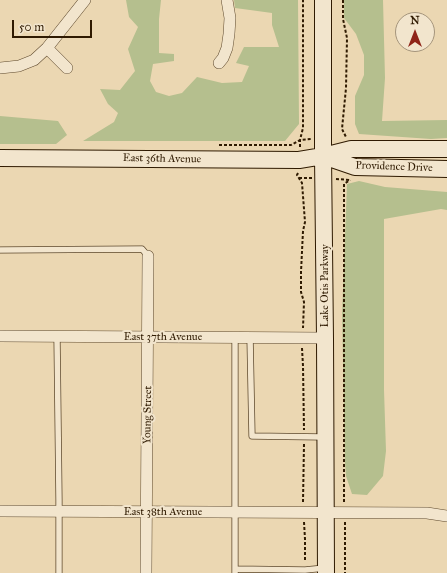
<!DOCTYPE html>
<style>
body{margin:0}
#map{position:relative;width:447px;height:573px;overflow:hidden;background:#ebd7b2;font-family:"IM FELL Great Primer",serif}
canvas{display:block}
.north{position:absolute;left:395px;top:12px;width:40px;height:40px;box-sizing:border-box;background:#f2e5cd;border:1px solid #a4947b;border-radius:50%;rotate:0deg;font-size:11px;font-weight:700;line-height:16px;text-align:center;color:#2f1a01}
.north::after{content:'';display:block;margin:auto;width:14px;height:18px;background:#8f2418;clip-path:polygon(50% 0,100% 100%,50% 72%,0 100%)}
.scale{position:absolute;left:12px;top:20px;width:80px;height:18px;box-sizing:border-box;border:2px solid #2f1a01;border-top:0;padding-left:5px;font-size:12px;line-height:14px;white-space:nowrap;color:#2f1a01;-webkit-text-stroke:3px #f2e5cd;paint-order:stroke}
</style>
<div id="map">
<canvas width="447" height="573"></canvas>
<div class="north">N</div>
<div class="scale">50 m</div>
</div>
<script>
const context = document.querySelector('canvas').getContext('2d');
context.lineJoin = 'round';
function paint(path, color) { context.fillStyle = color; context.fill(path, 'evenodd'); }
const poly = rows => new Path2D(rows.map(r => 'M' + r).join(''));
function trace(path, color, width, dash) { context.strokeStyle = color; context.lineWidth = width; context.lineCap = dash ? 'butt' : 'round'; context.setLineDash(dash || []); context.stroke(path); }
function label(font, color, halo, rows, align = 'center') {
  context.font = font + ' "IM FELL Great Primer",serif'; context.lineWidth = 4; context.setLineDash([]); context.textBaseline = 'middle'; context.strokeStyle = halo; context.fillStyle = color; for (const [text, x, y, turn = 0] of rows) {
    context.save(); context.translate(x, y); context.rotate((+turn || 0) * Math.PI / 180); context.textAlign = isNaN(turn) ? turn : align; if (halo) context.strokeText(text, 0, 0); context.fillText(text, 0, 0); context.restore();
  }
}
const green = poly([
 [126,0,161,0,159,19,159,53,174,54,174,61,153,64,150,81,156,92,169,96,182,93,197,77,222,83,242,82,249,66,236,63,244,47,279,47,272,25,272,13,250,10,235,8,234,0,298,0,299,124,285,141,83,141,114,122,118,113,108,104,100,89,120,90,135,71,128,49,138,27,129,17],
 [344,0,383,0,385,78,382,121,447,120,447,138,431,139,359,134,355,124,355,96,364,75,364,55,356,34,344,18],
 [0,116,58,121,67,135,56,144,0,144],
 [359,181,385,187,447,192,447,210,441,209,384,219,384,390,386,451,383,476,367,495,352,494,346,476,345,463,342,314,347,184]
]);
const path = poly([
 [343,0,343,19,347,38,346,88,342,129,346,137],
 [219,145,291,145,300,140,311,139],
 [300,147,300,140,303,128,303,0],
 [298,173,297,175,302,183,305,222,303,231,301,272,301,292,304,302,303,328],
 [299,178,312,178],
 [336,179,350,180],
 [302,348,303,366,304,430],
 [303,502,304,444],
 [344,502,344,184,350,180],
 [304,522,305,539,305,562],
 [345,522,345,573]
]);
const service = poly([
 [0,250,142,249,148,256],
 [57,337,59,500,59,573],
 [235,337,235,573],
 [250,337,252,436,323,437],
 [235,569,305,570,325,568]
]);
const minor = poly([
 [47,48,67,68],
 [219,63,223,58,227,48,229,34,230,18,227,0],
 [0,68,19,66,34,60,47,48,85,0],
 [0,336,325,338],
 [0,511,427,513,447,516],
 [146,573,148,256]
]);
const secondary = poly([
 [323,0,323,156,325,338,326,573],
 [323,156,355,167,447,169],
 [0,158,299,160,323,156,351,149,447,149]
]);
const streetNames = [
 ["East 36th Avenue",162,159,1],
 ["Providence Drive",394,167,2],
 ["Lake Otis Parkway",325,286,-90],
 ["East 37th Avenue",163,337],
 ["Young Street",148,415,-89],
 ["East 38th Avenue",163,512]
];
paint(green, '#b5bf8e');
trace(service, '#5e492d', 7);
trace(minor, '#5e492d', 12);
trace(secondary, '#2f1a01', 18);
trace(path, '#2f1a01', 2, [3, 2]);
trace(service, '#f2e5cd', 5.5);
trace(minor, '#f2e5cd', 11);
trace(secondary, '#f2e5cd', 16);
label('11px', '#2f1a01', '#f2e5cd', streetNames);
</script>
